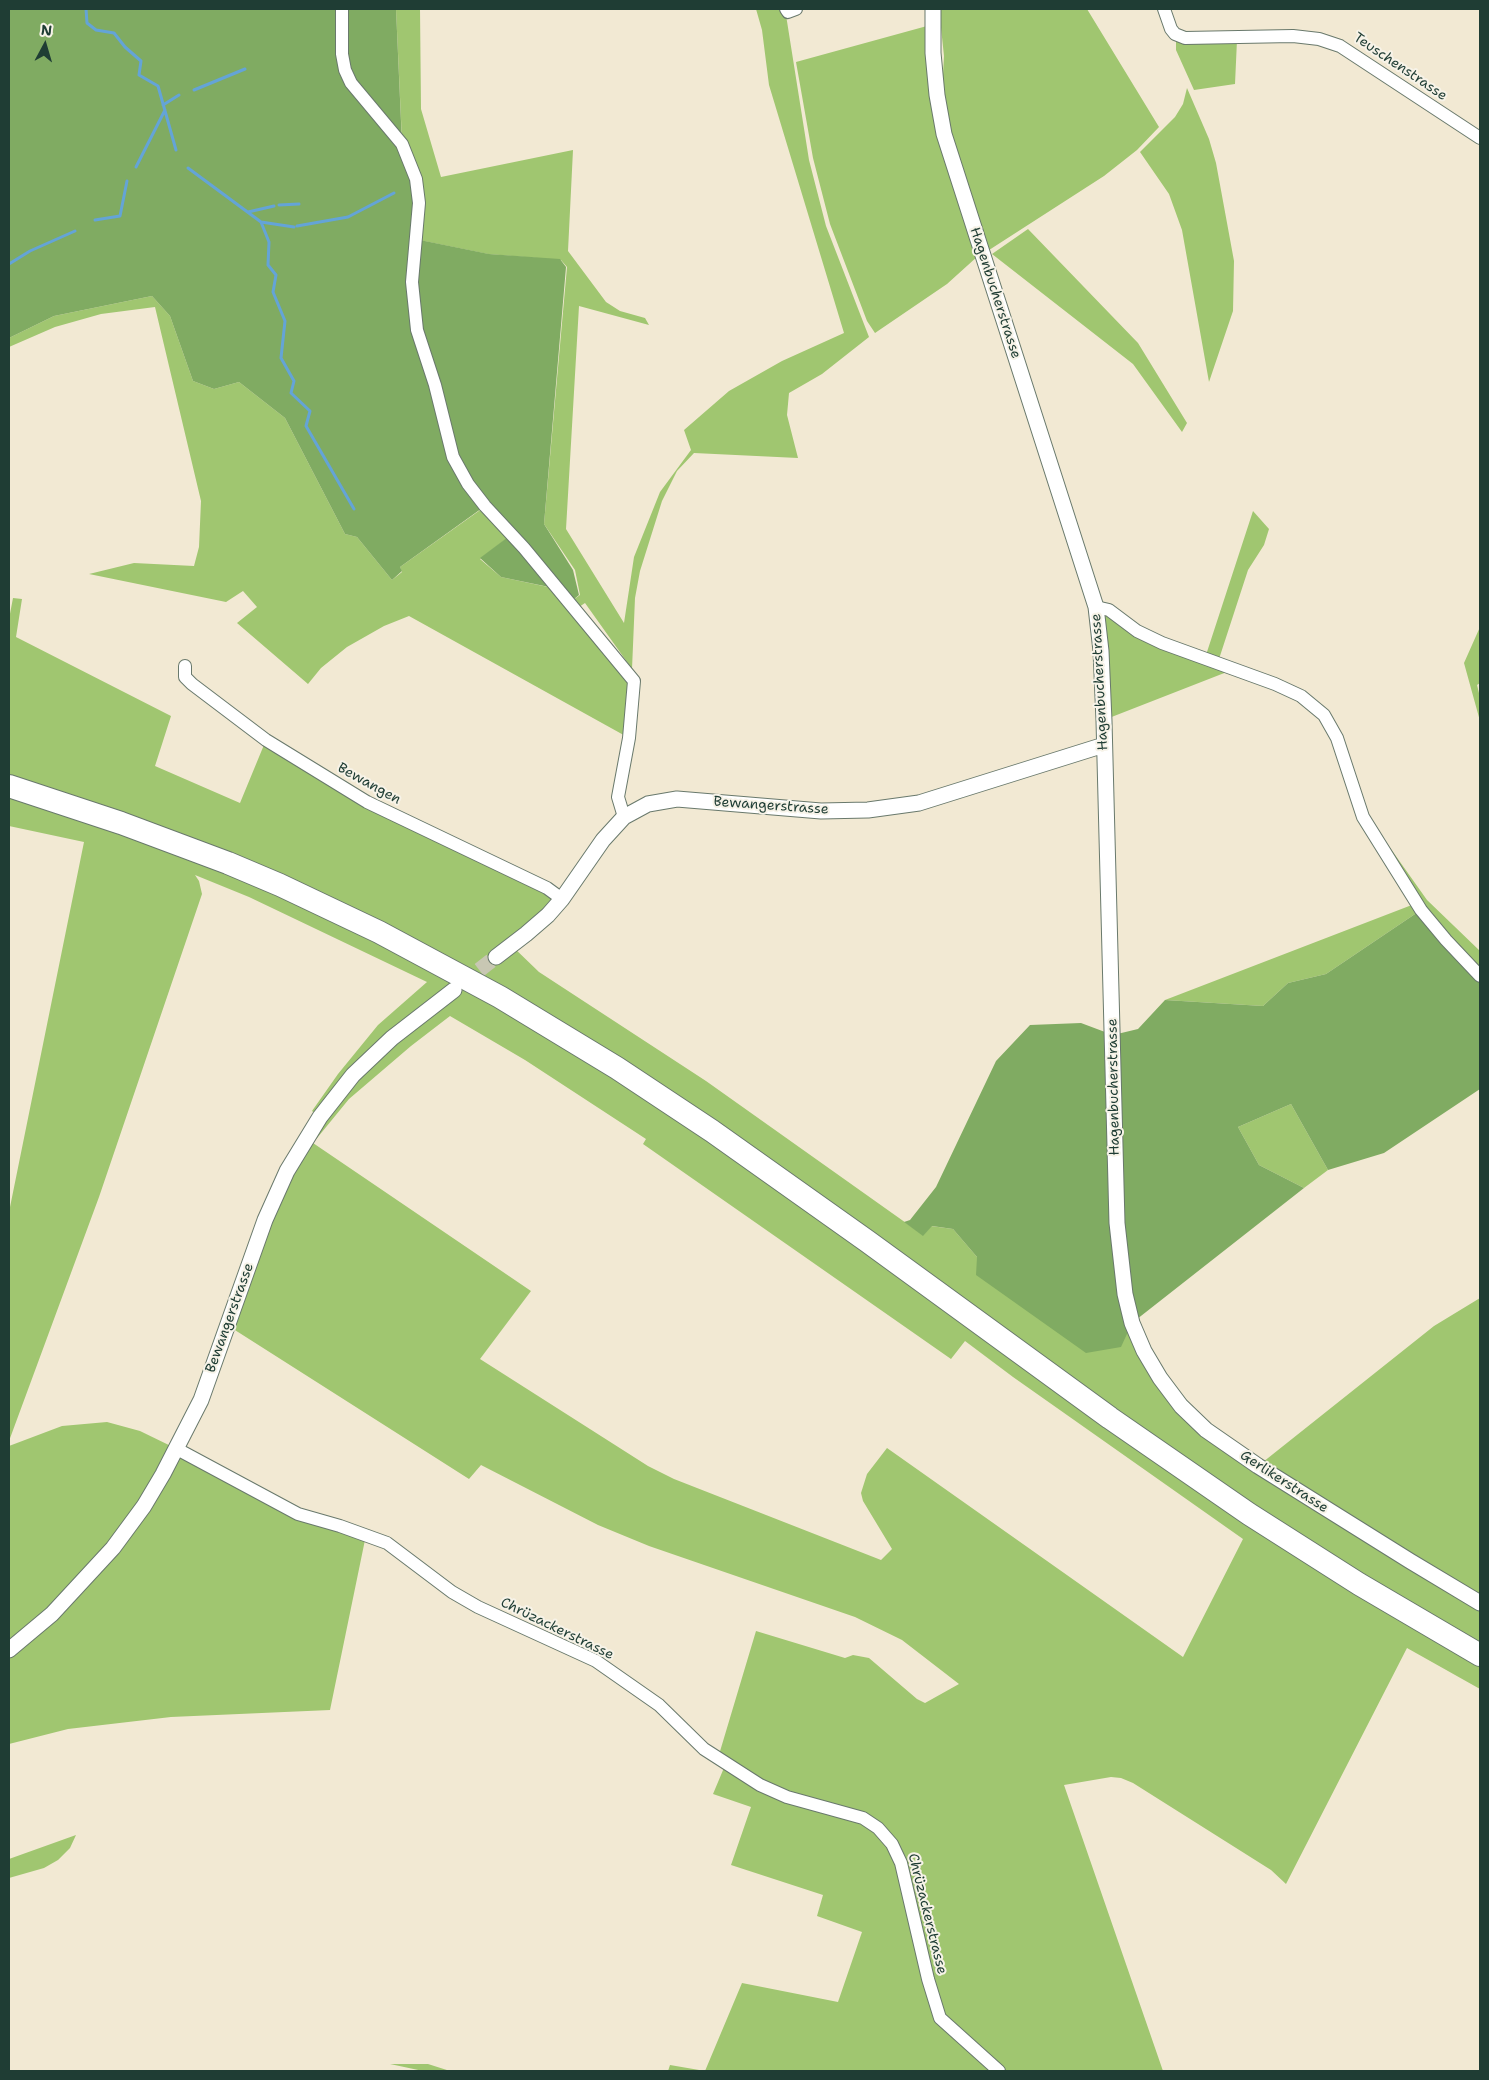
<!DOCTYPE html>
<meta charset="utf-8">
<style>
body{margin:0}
#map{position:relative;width:1489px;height:2080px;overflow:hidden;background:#f2e9d3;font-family:"Shantell Sans",sans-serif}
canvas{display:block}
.frame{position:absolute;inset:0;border:10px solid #1f3d34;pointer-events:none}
.north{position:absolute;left:20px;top:20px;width:50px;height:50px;-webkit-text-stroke:4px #f7f3e8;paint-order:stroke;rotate:6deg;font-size:14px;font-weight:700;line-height:20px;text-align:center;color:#1f3d34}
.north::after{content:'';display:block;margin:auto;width:18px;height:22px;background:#1f3d34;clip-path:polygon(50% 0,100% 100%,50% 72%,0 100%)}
</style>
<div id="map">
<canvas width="1489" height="2080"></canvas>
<div class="frame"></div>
<div class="north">N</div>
</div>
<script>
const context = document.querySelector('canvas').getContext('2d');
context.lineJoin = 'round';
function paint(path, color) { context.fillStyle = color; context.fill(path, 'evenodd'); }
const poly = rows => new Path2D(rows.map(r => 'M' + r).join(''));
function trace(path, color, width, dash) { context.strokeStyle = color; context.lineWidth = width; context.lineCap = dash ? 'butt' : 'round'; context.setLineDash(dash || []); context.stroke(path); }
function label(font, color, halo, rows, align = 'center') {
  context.font = font + ' "Shantell Sans",sans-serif'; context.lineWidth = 4; context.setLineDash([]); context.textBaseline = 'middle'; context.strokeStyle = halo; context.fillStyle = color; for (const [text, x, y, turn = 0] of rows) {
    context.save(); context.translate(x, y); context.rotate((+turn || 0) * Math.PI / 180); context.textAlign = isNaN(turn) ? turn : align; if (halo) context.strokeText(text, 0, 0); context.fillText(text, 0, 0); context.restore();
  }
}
const green = poly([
 [396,9,420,9,421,109,441,177,573,150,568,251,606,302,620,311,645,318,649,325,579,306,566,529,624,623,634,557,660,492,691,450,684,430,729,391,782,361,844,333,769,85,762,30,756,9,783,9,786,15,809,160,826,226,869,337,822,374,789,393,787,415,798,458,694,453,677,471,662,501,640,571,635,598,632,669,585,603,579,607,573,600,580,595,575,570,544,524,567,267,561,260,488,254,419,240,402,141],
 [939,9,1087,9,1159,127,1137,150,1104,176,986,252,950,133,942,93,944,56],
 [927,26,925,43,931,70,978,256,947,284,875,333,867,321,830,224,813,158,796,62],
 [1237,40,1235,84,1194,90,1176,50,1176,41],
 [1187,88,1209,139,1216,163,1234,261,1233,311,1209,382,1182,230,1169,194,1140,152,1175,117,1183,104],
 [1028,229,1138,343,1187,423,1182,432,1133,364,992,254],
 [152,296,170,316,193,381,214,389,239,382,285,418,345,534,357,537,392,580,402,572,400,567,483,508,510,536,480,559,501,577,548,587,634,681,629,738,409,616,384,626,347,647,321,668,308,684,237,623,257,607,243,591,226,602,89,574,134,563,194,566,199,547,201,501,155,307,101,314,55,327,9,347,9,338,54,316],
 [1253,511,1269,529,1264,545,1248,570,1219,659,1206,655],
 [13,598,22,599,16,637,171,716,155,766,240,803,266,740,367,802,562,899,511,945,539,972,706,1081,923,1235,931,1226,953,1229,977,1257,1132,1323,1181,1406,1258,1466,1434,1326,1480,1298,1480,1689,1407,1648,1286,1884,1271,1870,1133,1783,1121,1778,1111,1777,1064,1785,1163,2071,668,2071,670,2065,705,2071,742,1983,838,2002,862,1932,817,1916,823,1895,731,1865,751,1807,713,1794,726,1763,718,1758,756,1631,845,1658,853,1655,869,1658,917,1699,925,1703,959,1684,902,1640,855,1617,649,1546,598,1525,481,1465,469,1479,227,1325,265,1220,320,1117,312,1111,338,1074,378,1025,427,982,249,897,195,875,199,881,202,894,99,1197,9,1441,9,1212,84,842,9,826,9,619],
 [450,1016,525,1060,646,1139,643,1144,951,1359,965,1341,1013,1377,1243,1539,1183,1657,887,1448,867,1474,861,1493,863,1501,892,1549,881,1560,674,1479,648,1466,480,1359,531,1291,313,1143,349,1099,411,1046],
 [1108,614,1232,670,1109,718,1103,618],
 [1480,627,1480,683,1477,685,1480,697,1480,721,1464,663],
 [1376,828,1427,900,1480,951,1480,976,1423,906],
 [1417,903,1421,910,1326,974,1288,983,1263,1006,1165,1000],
 [1291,1104,1328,1170,1304,1188,1259,1165,1238,1127],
 [107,1422,140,1431,177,1449,298,1514,366,1535,330,1710,171,1717,68,1729,9,1744,9,1446,62,1426],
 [76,1835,70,1848,58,1860,44,1868,9,1878,9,1859],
 [390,2064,428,2064,450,2071,423,2071]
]);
const forest = poly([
 [9,9,396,9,402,144,416,179,415,239,489,254,560,259,566,267,544,524,573,570,579,595,573,600,549,587,501,577,480,558,512,534,485,506,400,567,402,571,392,580,357,537,345,534,285,418,239,382,214,389,193,381,170,316,152,296,54,316,9,338],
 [1421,910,1480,976,1480,1089,1384,1153,1328,1170,1291,1104,1238,1127,1259,1165,1304,1188,1132,1323,1121,1347,1086,1353,976,1275,977,1257,953,1229,932,1226,923,1236,904,1222,910,1220,936,1187,996,1061,1030,1025,1081,1023,1113,1035,1138,1029,1165,1000,1263,1006,1288,983,1326,974]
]);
const stream = poly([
 [86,9,87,23,96,30,114,33,125,47,141,61,139,75,158,86,176,150],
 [194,90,245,69],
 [163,105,179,95],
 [136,167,165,110],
 [188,168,261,222,269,242,268,265,276,275,273,292,285,321,281,358,294,381,291,393,310,411,306,426,354,509],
 [279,205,299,204],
 [248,212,274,206],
 [95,220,120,216,127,181],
 [261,222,294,227],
 [297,226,348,217,394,193],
 [9,264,30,251,75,231]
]);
const tertiaryTunnel = poly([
 [461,984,496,957]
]);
const minor = poly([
 [342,9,342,54,345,70,351,83,402,144,416,179,419,203,412,282,417,330,435,385,453,457,468,484,485,506,524,548,634,681,629,738,618,797,624,817],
 [786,9,788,12,796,9],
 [1164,9,1171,29,1175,34,1185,38,1293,36,1319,39,1340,46,1480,138],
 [1096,607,1109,610,1137,631,1162,643,1275,684,1301,696,1324,715,1337,738,1363,817,1421,910,1446,940,1480,976],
 [185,666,185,677,192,684,266,740,367,802,547,888,562,899],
 [177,1449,298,1514,340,1526,387,1543,452,1592,478,1607,596,1661,659,1705,704,1749,760,1785,787,1797,863,1818,878,1828,892,1844,901,1863,928,1979,940,2018,999,2071]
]);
const tertiary = poly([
 [933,9,933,53,937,95,944,134,1096,607,1101,651,1104,721,1117,1223,1125,1294,1132,1323,1144,1351,1160,1378,1181,1406,1206,1430,1258,1466,1410,1561,1480,1603],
 [496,957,526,934,548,915,562,899,603,840,624,817,648,804,677,799,821,811,868,810,919,803,1104,745],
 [9,1650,52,1614,113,1548,144,1506,163,1474,201,1400,265,1220,287,1171,320,1117,353,1075,392,1038,454,990]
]);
const motorway = poly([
 [9,786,121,823,228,863,280,885,379,932,500,997,617,1068,712,1131,867,1241,1110,1418,1249,1514,1359,1584,1480,1655]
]);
const streetNames = [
 ["Teuschenstrasse",1400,67,34],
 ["Hagenbucherstrasse",995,293,72],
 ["Hagenbucherstrasse",1100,682,-93],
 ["Bewangen",369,784,29],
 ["Bewangerstrasse",771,806,4],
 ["Hagenbucherstrasse",1114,1087,-91],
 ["Bewangerstrasse",230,1318,-70],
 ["Gerlikerstrasse",1284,1482,33],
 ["Chrüzackerstrasse",557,1629,26],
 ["Chrüzackerstrasse",927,1914,76]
];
paint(green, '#a0c670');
paint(forest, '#80ab62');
trace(stream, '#64a4d7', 3);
trace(tertiaryTunnel, '#c8c7b3', 15, [15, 8]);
trace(minor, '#69796c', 14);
trace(tertiary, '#69796c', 17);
trace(motorway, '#69796c', 24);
trace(minor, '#fff', 12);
trace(tertiary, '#fff', 15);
trace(motorway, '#fff', 22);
label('14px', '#1f3d34', '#f7f3e8', streetNames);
</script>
